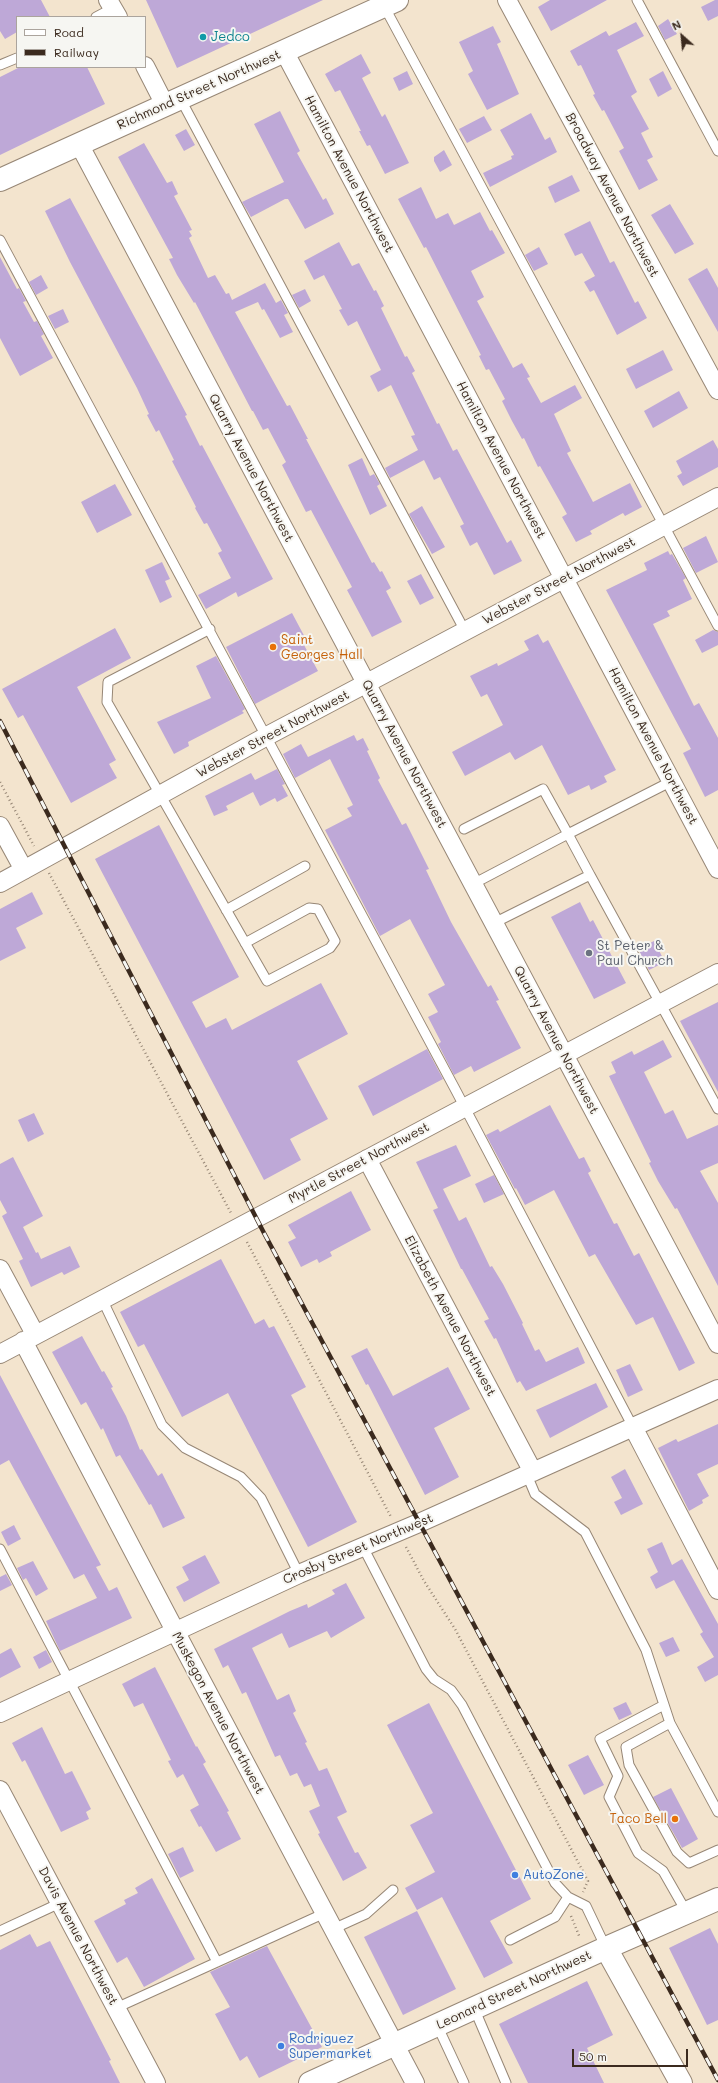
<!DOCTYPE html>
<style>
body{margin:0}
#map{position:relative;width:718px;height:2083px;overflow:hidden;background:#f3e4ce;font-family:Mali,sans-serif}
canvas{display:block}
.legend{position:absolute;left:16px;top:16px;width:130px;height:52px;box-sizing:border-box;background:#f6f6f2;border:1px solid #aba49d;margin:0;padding:5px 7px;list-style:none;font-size:12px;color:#3b2a1e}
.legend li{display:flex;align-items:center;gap:8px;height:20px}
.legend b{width:20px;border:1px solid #aba49d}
.north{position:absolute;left:662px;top:16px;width:40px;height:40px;-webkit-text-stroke:3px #f6f6f2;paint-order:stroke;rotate:333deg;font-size:11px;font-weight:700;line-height:16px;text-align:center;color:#3b2a1e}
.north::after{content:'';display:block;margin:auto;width:14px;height:18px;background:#3b2a1e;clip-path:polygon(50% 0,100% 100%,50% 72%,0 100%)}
.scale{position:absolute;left:572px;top:2049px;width:116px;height:18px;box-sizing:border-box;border:2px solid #3b2a1e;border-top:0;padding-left:5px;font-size:12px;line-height:14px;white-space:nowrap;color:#3b2a1e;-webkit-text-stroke:3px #f6f6f2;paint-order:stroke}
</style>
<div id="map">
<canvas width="718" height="2083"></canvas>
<ul class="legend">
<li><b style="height:5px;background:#fff"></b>Road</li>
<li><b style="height:5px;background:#3b2a1e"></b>Railway</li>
</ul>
<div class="north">N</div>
<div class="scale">50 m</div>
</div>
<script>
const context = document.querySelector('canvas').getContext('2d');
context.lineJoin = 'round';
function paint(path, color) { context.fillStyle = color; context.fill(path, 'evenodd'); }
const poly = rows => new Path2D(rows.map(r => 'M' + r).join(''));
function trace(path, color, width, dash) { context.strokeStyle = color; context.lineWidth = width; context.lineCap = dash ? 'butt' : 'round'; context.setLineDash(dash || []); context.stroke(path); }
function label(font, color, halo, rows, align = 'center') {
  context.font = font + ' Mali,sans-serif'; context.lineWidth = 4; context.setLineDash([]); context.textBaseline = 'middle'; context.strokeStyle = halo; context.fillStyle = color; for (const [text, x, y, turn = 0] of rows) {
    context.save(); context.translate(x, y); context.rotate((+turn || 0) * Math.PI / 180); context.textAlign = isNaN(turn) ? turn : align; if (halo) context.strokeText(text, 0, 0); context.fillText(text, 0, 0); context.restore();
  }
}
const building = poly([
 [0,0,41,0,50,17,17,17,17,32,5,39,0,31],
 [146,0,323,0,177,68],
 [550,0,607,0,551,31,538,7],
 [715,0,718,0,718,16,708,21,701,7],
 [668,19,677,34,665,40,658,26],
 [636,22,644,36,617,50,637,92,631,96,649,129,641,133,653,157,647,160,658,180,639,190,619,151,624,148,604,110,602,111,593,95,595,94,581,65,578,66,570,51,606,31,609,36],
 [493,26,501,42,497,44,519,94,487,110,468,74,473,71,459,42],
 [361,54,371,73,362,78,382,117,385,114,409,163,385,174,370,145,367,146,359,131,361,131,340,90,335,92,325,74],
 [20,67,87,67,105,104,0,155,0,77],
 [407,71,413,84,399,91,393,78],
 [663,71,672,89,658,97,649,79],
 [280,111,300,151,297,153,323,200,326,198,334,214,305,229,288,199,285,199,251,217,242,202,284,182,254,124],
 [531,113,545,140,550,137,557,152,490,187,483,173,512,159,511,156,514,155,500,130],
 [484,116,492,130,467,143,459,129],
 [186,129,195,145,184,151,175,135],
 [144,143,167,183,172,181,178,194,174,196,192,230,189,231,192,236,189,238,208,278,215,275,226,294,229,293,232,300,265,283,276,303,281,300,288,313,284,315,293,332,280,338,264,309,262,310,258,302,235,312,287,406,290,405,308,439,306,439,372,563,374,562,380,572,382,571,391,588,386,591,402,622,372,637,347,590,352,587,311,510,306,512,282,465,286,462,268,428,263,430,253,411,252,411,195,302,194,303,177,275,169,259,173,258,118,157],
 [444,150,452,165,440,172,434,161,434,157],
 [572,175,580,191,555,203,548,187],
 [421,187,436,219,448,213,454,225,480,212,490,231,492,230,505,253,471,271,484,297,477,301,513,368,522,363,530,377,527,378,541,403,575,385,582,398,554,414,571,451,567,453,593,502,630,483,642,507,625,516,623,513,590,531,592,534,576,542,562,517,567,514,540,466,538,467,524,438,522,439,512,421,502,401,505,399,489,369,486,370,479,356,481,355,426,247,424,248,398,199],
 [70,198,160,364,187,415,185,416,200,446,202,445,273,579,238,597,236,592,206,609,198,595,231,578,218,553,222,551,207,523,204,524,195,508,196,507,172,461,174,460,159,430,156,432,147,415,149,414,137,388,70,262,45,211],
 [670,204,694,244,675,254,651,215],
 [590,221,610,263,614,261,635,303,638,301,647,318,617,335,594,290,590,292,584,282,595,276,582,253,575,256,564,234],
 [339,242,352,266,359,263,374,291,376,290,384,306,381,308,405,357,407,356,415,371,412,373,437,424,439,423,453,451,457,449,507,543,511,540,522,561,494,575,477,542,470,546,460,526,464,524,440,477,434,480,424,460,390,478,385,468,418,450,411,436,415,435,391,385,378,392,370,376,381,370,357,321,348,326,339,310,342,309,324,275,314,280,304,261],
 [539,247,548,264,534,271,525,255],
 [0,257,17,289,19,288,26,301,23,302,34,322,37,321,44,334,41,336,53,358,20,376,0,338],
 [707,268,718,288,718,332,688,279],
 [41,275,48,288,36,295,29,282],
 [305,289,311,301,299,308,292,295],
 [63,309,69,322,55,329,48,316],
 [663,350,673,370,636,389,626,369],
 [679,391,688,408,653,428,644,411],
 [713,440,718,449,718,467,683,486,677,476,682,473,676,461],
 [362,458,370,476,374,474,380,484,377,486,387,506,370,515,348,465],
 [115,484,132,515,97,533,81,502],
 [422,506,445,547,432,554,409,514],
 [706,536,718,562,696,573,683,548],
 [668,551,670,555,672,554,686,578,683,580,692,599,667,611,670,616,653,624,694,706,699,703,718,738,718,790,705,797,683,753,691,749,606,590,647,570,644,563],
 [162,562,170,579,165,581,172,597,160,603,145,570],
 [421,574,434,598,420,605,407,581],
 [292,613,308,643,304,645,318,671,255,704,226,647],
 [115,628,131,658,77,687,116,760,109,764,117,778,71,803,23,715,18,718,2,689],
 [713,630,718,632,718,645,702,653,695,640],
 [538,634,543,643,548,640,616,770,604,776,607,782,591,790,589,785,568,795,542,745,515,760,510,752,465,776,452,752,503,725,487,694,481,697,470,676,497,663,498,666,529,650,524,641],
 [216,656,245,709,242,711,244,713,188,742,189,746,174,754,157,722,211,698,196,666],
 [354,735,357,741,363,738,369,750,367,751,380,778,378,780,402,825,406,823,429,869,426,870,451,922,488,987,491,985,499,1000,496,1001,521,1048,474,1072,471,1066,454,1075,438,1044,441,1042,428,1017,438,1012,428,994,445,985,410,919,380,936,325,830,352,816,347,808,353,805,330,759,295,778,283,754,301,744,308,757],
 [277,769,285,784,282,785,288,796,277,802,275,798,260,806,253,792,226,806,228,810,214,816,205,796,251,773,255,780],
 [159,825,239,977,192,1002,206,1028,226,1018,232,1030,321,983,348,1034,297,1061,328,1119,290,1139,301,1160,264,1180,95,859],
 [32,892,43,914,16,928,26,948,0,961,0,909],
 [580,902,590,922,593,920,626,983,594,999,551,917],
 [654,941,665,962,649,970,638,949],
 [718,1002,718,1092,680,1021],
 [663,1040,672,1057,644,1072,665,1114,673,1110,687,1139,718,1125,718,1163,700,1171,718,1203,718,1286,677,1208,675,1209,658,1181,649,1163,651,1162,609,1076,616,1073,611,1062,632,1051,634,1055],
 [427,1049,443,1079,373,1116,358,1086],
 [550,1105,579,1159,584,1157,591,1171,588,1173,614,1224,617,1223,634,1256,639,1253,695,1363,679,1371,653,1317,636,1325,595,1254,589,1257,554,1190,525,1205,516,1188,515,1189,486,1135,498,1129,500,1132],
 [34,1113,44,1134,28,1142,18,1120],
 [456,1145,471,1176,443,1189,459,1221,466,1217,490,1267,492,1266,503,1284,523,1323,522,1324,535,1351,539,1349,546,1362,578,1347,585,1363,526,1391,520,1381,517,1383,496,1338,494,1339,484,1321,489,1319,462,1269,461,1269,433,1210,438,1208,416,1162],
 [13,1157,43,1216,23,1227,36,1253,38,1252,41,1259,70,1246,80,1267,64,1275,62,1272,31,1287,19,1261,23,1259,2,1216,7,1213,0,1200,0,1164],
 [494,1175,504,1194,484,1203,475,1184],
 [351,1191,371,1230,330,1252,332,1256,319,1263,317,1259,301,1267,288,1242,296,1238,288,1225],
 [221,1259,255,1324,264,1319,269,1328,274,1326,306,1387,291,1395,357,1522,308,1547,228,1393,182,1417,144,1344,138,1347,120,1312],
 [82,1336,102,1372,104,1371,113,1387,111,1388,126,1416,140,1450,142,1449,158,1476,162,1473,185,1518,163,1528,151,1504,149,1505,120,1455,116,1457,103,1428,101,1430,86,1402,81,1405,52,1352],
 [367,1348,393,1396,448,1367,470,1409,434,1428,459,1477,425,1495,368,1384,366,1385,351,1356],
 [630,1364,643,1390,628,1397,616,1370],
 [0,1375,101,1565,96,1567,109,1591,117,1587,132,1618,60,1651,46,1621,97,1598,84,1574,74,1579,9,1460,0,1465],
 [596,1383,608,1407,550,1438,536,1410],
 [718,1424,718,1464,697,1474,709,1496,702,1500,703,1503,689,1511,658,1448,676,1439,678,1442],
 [625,1469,643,1504,621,1515,614,1502,622,1498,611,1477],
 [14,1525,21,1539,8,1546,1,1532],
 [662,1542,672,1565,682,1559,718,1624,718,1675,705,1682,697,1667,714,1657,700,1634,703,1632,674,1580,656,1589,650,1577,658,1572,647,1549],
 [205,1555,220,1583,184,1602,176,1587,189,1580,182,1567],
 [33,1561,48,1589,36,1596,26,1578,23,1580,17,1568],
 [6,1574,12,1585,0,1591,0,1577],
 [346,1583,365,1618,331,1638,327,1631,289,1648,282,1633,252,1648,277,1700,289,1694,296,1711,293,1713,307,1742,305,1743,319,1771,327,1768,347,1812,337,1817,355,1853,358,1852,367,1868,343,1881,318,1834,320,1833,309,1811,320,1806,311,1784,304,1787,297,1773,290,1776,280,1755,275,1757,246,1692,242,1694,228,1665,223,1668,214,1649,290,1611,307,1604,308,1608,335,1594,332,1590],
 [673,1637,680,1651,666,1657,659,1643],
 [11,1648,21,1667,0,1678,0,1654],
 [46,1650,52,1662,39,1669,33,1657],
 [155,1667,196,1747,197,1746,206,1762,203,1764,229,1811,227,1812,241,1839,216,1852,201,1826,199,1827,190,1810,199,1805,183,1774,177,1778,168,1761,171,1760,143,1703,134,1707,122,1684],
 [626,1702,632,1714,619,1720,613,1708],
 [429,1703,531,1899,490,1921,513,1963,484,1978,442,1897,417,1910,405,1888,435,1872,410,1825,433,1813,387,1725],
 [42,1727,65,1774,72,1771,91,1809,86,1812,89,1819,61,1832,25,1760,22,1762,12,1743],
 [588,1755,604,1785,584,1795,568,1765],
 [671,1788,698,1839,682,1848,653,1797],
 [183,1847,194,1871,180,1878,168,1854],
 [152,1878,195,1959,144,1987,127,1957,117,1963,94,1921,126,1904,124,1900,138,1893,135,1888],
 [417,1911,456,1989,403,2015,364,1937],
 [710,1928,718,1944,718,2020,707,2025,669,1948],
 [30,1934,37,1947,50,1941,111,2060,109,2061,120,2083,0,2083,0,1950],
 [267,1946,322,2047,259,2078,247,2056,240,2061,215,2014,230,2007,210,1972],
 [587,1981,613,2035,587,2048,604,2083,528,2083,499,2024]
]);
const path = poly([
 [0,782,34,846],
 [49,873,231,1213],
 [247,1242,391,1517],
 [406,1547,424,1581,455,1629,588,1881,583,1892],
 [571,1916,580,1938]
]);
const service = poly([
 [637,0,718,151],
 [384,6,718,626],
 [96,17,113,8],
 [0,65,17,58],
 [180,98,465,631],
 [0,240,454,1087,633,1427],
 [210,629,108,682,107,702,267,981,330,948,335,941,318,909,309,908,245,943],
 [464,829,543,789,568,834,473,884],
 [590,875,718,1109],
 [226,910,305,866],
 [494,923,590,875,568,834,672,781],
 [102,1299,162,1425,185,1448,241,1477,261,1498,299,1574],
 [527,1475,535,1494,585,1532,646,1650,670,1723,718,1812],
 [363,1547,426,1669,434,1679,451,1690,462,1705,555,1883,568,1897,586,1906,606,1948],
 [0,1549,217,1962],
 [664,1705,600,1739,618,1776,609,1797,638,1853,663,1871,687,1913],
 [670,1723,626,1747,629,1765,677,1852,689,1863,718,1850],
 [333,1929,366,1914,393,1890],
 [0,1931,60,1903],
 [510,1940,555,1917,568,1897],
 [116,2008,325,1913],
 [474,2008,506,2083],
 [437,2025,464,2083]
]);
const minor = poly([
 [108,0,118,17],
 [507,0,718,390],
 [284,51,718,869],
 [145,66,165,105],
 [79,144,718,1344],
 [0,826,24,870],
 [0,883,267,736,718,497],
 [367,1159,533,1472],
 [0,1269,35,1334],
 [23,1341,182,1644,415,2083],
 [0,1354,718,973],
 [633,1427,718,1590],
 [0,1713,299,1574,419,1523,718,1389],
 [0,1790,156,2083]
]);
const tertiary = poly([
 [0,180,397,0],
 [606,1948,681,2083]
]);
const secondary = poly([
 [310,2083,606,1948,718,1899]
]);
const rail = poly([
 [0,721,264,1233,718,2080]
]);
const markers = [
 [203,37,4,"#0f9aa8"],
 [273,647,4,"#e8710a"],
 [589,953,4,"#6b7280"],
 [675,1819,4,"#e8710a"],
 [515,1875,4,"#3f7fe0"],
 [281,2046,4,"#3f7fe0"]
];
const cultureNames = [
 ["Jedco",211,37]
];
const streetNames = [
 ["Richmond Street Northwest",199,90,-24],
 ["Hamilton Avenue Northwest",349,174,62],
 ["Broadway Avenue Northwest",612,195,62],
 ["Hamilton Avenue Northwest",501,460,62],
 ["Quarry Avenue Northwest",251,468,62],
 ["Webster Street Northwest",559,581,-28],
 ["Webster Street Northwest",273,734,-28],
 ["Hamilton Avenue Northwest",653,746,62],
 ["Quarry Avenue Northwest",404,754,62],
 ["Quarry Avenue Northwest",556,1040,62],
 ["Myrtle Street Northwest",359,1163,-28],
 ["Elizabeth Avenue Northwest",450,1316,62],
 ["Crosby Street Northwest",358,1549,-23],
 ["Muskegon Avenue Northwest",218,1713,62],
 ["Davis Avenue Northwest",78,1936,62],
 ["Leonard Street Northwest",514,1990,-25]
];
const foodNames = [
 ["Saint",281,640],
 ["Georges Hall",281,655],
 ["Taco Bell",667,1819,"right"]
];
const worshipNames = [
 ["St Peter &",597,946],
 ["Paul Church",597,961]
];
const shopNames = [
 ["AutoZone",523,1875],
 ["Rodriguez",289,2039],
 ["Supermarket",289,2054]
];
paint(building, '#bea8d7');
trace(service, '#978776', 11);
trace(minor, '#978776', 20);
trace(tertiary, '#978776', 24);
trace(secondary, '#978776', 24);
trace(path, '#978776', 2.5, [1, 3]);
trace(service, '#fff', 9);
trace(minor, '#fff', 18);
trace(tertiary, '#fff', 22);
trace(secondary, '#fff', 22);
trace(rail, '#3b2a1e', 4.5);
trace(rail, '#f6f6f2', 3, [9]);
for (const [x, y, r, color] of markers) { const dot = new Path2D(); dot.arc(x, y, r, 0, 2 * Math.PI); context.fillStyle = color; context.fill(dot); trace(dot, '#f6f6f2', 1.5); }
label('13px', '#0d838f', '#f6f6f2', cultureNames, 'left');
label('13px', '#3b2a1e', '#f6f6f2', streetNames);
label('13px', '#c56008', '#f6f6f2', foodNames, 'left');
label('13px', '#5b616d', '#f6f6f2', worshipNames, 'left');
label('13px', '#366cbe', '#f6f6f2', shopNames, 'left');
</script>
